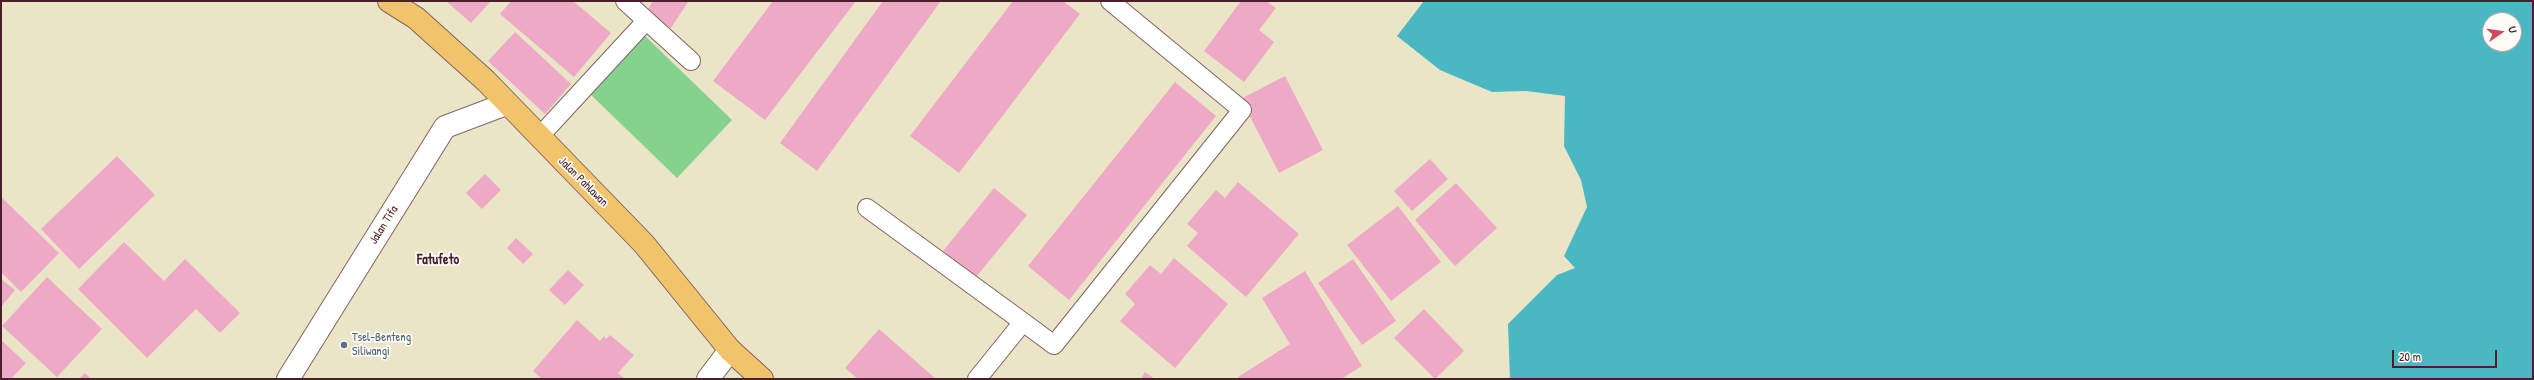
<!DOCTYPE html>
<style>
body{margin:0}
#map{position:relative;width:2534px;height:380px;overflow:hidden;background:#ebe5c7;font-family:"Patrick Hand",sans-serif}
canvas{display:block}
.frame{position:absolute;inset:0;border:2px solid #4a1f2b;pointer-events:none}
.north{position:absolute;left:2482px;top:12px;width:40px;height:40px;box-sizing:border-box;background:#fdfcf7;border:1px solid #b5a4a5;border-radius:50%;rotate:77deg;font-size:11px;font-weight:700;line-height:16px;text-align:center;color:#4a1f2b}
.north::after{content:'';display:block;margin:auto;width:14px;height:18px;background:#d1495b;clip-path:polygon(50% 0,100% 100%,50% 72%,0 100%)}
.scale{position:absolute;left:2392px;top:350px;width:105px;height:18px;box-sizing:border-box;border:2px solid #4a1f2b;border-top:0;padding-left:5px;font-size:12px;line-height:14px;white-space:nowrap;color:#4a1f2b;-webkit-text-stroke:3px #fdfcf7;paint-order:stroke}
</style>
<div id="map">
<canvas width="2534" height="380"></canvas>
<div class="frame"></div>
<div class="north">U</div>
<div class="scale">20 m</div>
</div>
<script>
const context = document.querySelector('canvas').getContext('2d');
context.lineJoin = 'round';
function paint(path, color) { context.fillStyle = color; context.fill(path, 'evenodd'); }
const poly = rows => new Path2D(rows.map(r => 'M' + r).join(''));
function trace(path, color, width, dash) { context.strokeStyle = color; context.lineWidth = width; context.lineCap = dash ? 'butt' : 'round'; context.setLineDash(dash || []); context.stroke(path); }
function label(font, color, halo, rows, align = 'center') {
  context.font = font + ' "Patrick Hand",sans-serif'; context.lineWidth = 3.5; context.setLineDash([]); context.textBaseline = 'middle'; context.strokeStyle = halo; context.fillStyle = color; for (const [text, x, y, turn = 0] of rows) {
    context.save(); context.translate(x, y); context.rotate((+turn || 0) * Math.PI / 180); context.textAlign = isNaN(turn) ? turn : align; if (halo) context.strokeText(text, 0, 0); context.fillText(text, 0, 0); context.restore();
  }
}
const green = poly([
 [644,35,732,120,677,178,589,93]
]);
const water = poly([
 [1424,1,2533,1,2533,379,1510,379,1508,324,1557,275,1575,268,1564,256,1587,207,1581,180,1564,146,1565,96,1526,91,1492,92,1440,70,1397,36],
 [2490,20,2514,20,2514,44,2490,44]
]);
const building = poly([
 [446,1,491,1,471,23],
 [511,1,573,1,611,33,574,77,500,14],
 [653,1,686,1,688,2,671,28,646,12],
 [773,1,856,1,765,120,713,81],
 [883,1,941,1,817,171,780,143],
 [1013,1,1063,1,1080,14,959,173,910,136],
 [1241,1,1266,1,1276,8,1259,30,1274,42,1244,82,1204,51],
 [515,32,571,84,545,114,488,61],
 [1285,76,1323,150,1279,173,1241,99],
 [1175,82,1216,116,1069,300,1028,266],
 [117,156,155,195,79,269,41,229],
 [1430,159,1448,179,1412,211,1394,191],
 [485,174,501,190,482,209,466,193],
 [1238,182,1299,234,1246,297,1187,246,1198,233,1187,224,1216,190,1225,198],
 [1456,183,1497,228,1455,266,1415,220],
 [994,188,1027,215,976,277,943,251],
 [1,197,59,253,21,292,1,272],
 [1398,206,1441,262,1391,301,1347,245],
 [516,238,533,254,523,264,507,248],
 [124,242,164,281,185,259,240,313,220,333,196,309,147,358,78,289],
 [1174,258,1228,304,1175,368,1120,321,1135,304,1125,294,1150,265,1161,274],
 [1353,259,1396,321,1362,345,1318,283],
 [568,270,584,285,565,305,549,290],
 [1305,271,1362,366,1341,379,1239,379,1238,377,1290,344,1262,298],
 [47,277,102,329,57,377,2,326],
 [1,279,15,290,1,307],
 [1424,309,1464,351,1435,379,1394,338],
 [577,320,600,341,604,336,606,339,610,335,634,355,618,373,625,379,542,379,533,371],
 [879,329,936,379,858,379,845,368],
 [1,340,26,363,11,379,1,379],
 [1145,372,1155,379,1141,379],
 [85,373,91,379,79,379]
]);
const service = poly([
 [625,1,691,61],
 [539,137,646,21],
 [867,208,1023,322,977,379],
 [1023,322,1054,345,1242,110,1110,1]
]);
const minor = poly([
 [708,379,730,350]
]);
const tertiary = poly([
 [288,379,445,127,506,104]
]);
const trunk = poly([
 [389,1,416,18,486,81,644,244,730,350,762,379]
]);
const markers = [
 [344,345,4,"#5c6f8a"]
];
const streetNames = [
 ["Jalan Pahlawan",583,182,45],
 ["Jalan Tifa",384,225,-58]
];
const serviceNames = [
 ["Tsel-Benteng",352,338],
 ["Siliwangi",352,352]
];
const quarterNames = [
 ["Fatufeto",438,260]
];
paint(green, '#85d18e');
paint(water, '#4ab8c3');
paint(building, '#eea9c6');
trace(service, '#826462', 20);
trace(minor, '#826462', 24);
trace(tertiary, '#826462', 24);
trace(trunk, '#826462', 24);
trace(service, '#fff', 18);
trace(minor, '#fff', 22);
trace(tertiary, '#fff', 22);
trace(trunk, '#f1c36a', 22);
for (const [x, y, r, color] of markers) { const dot = new Path2D(); dot.arc(x, y, r, 0, 2 * Math.PI); context.fillStyle = color; context.fill(dot); trace(dot, '#fdfcf7', 1.5); }
label('12px', '#4a1f2b', '#fdfcf7', streetNames);
label('12px', '#4e5e75', '#fdfcf7', serviceNames, 'left');
label('bold 14px', '#4a1f2b', '#fdfcf7', quarterNames);
</script>
